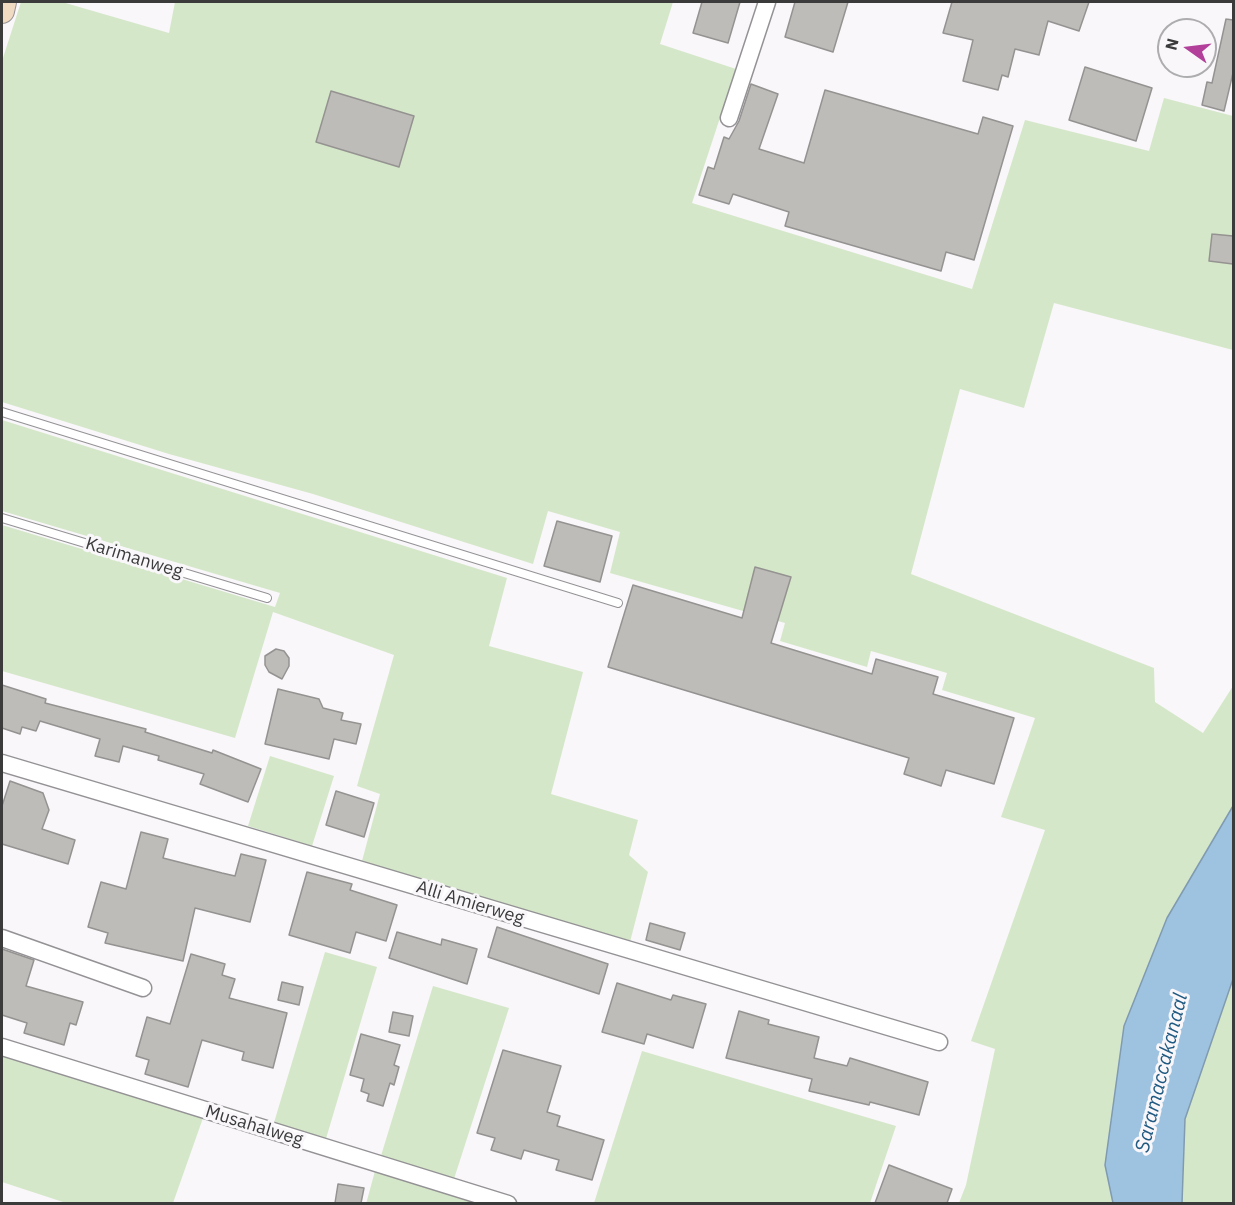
<!DOCTYPE html>
<style>
body{margin:0}
#map{position:relative;width:1235px;height:1205px;overflow:hidden;background:#f9f7fa;font-family:"IBM Plex Sans",sans-serif}
canvas{display:block}
.frame{position:absolute;inset:0;border:3px solid #3b3b3c;pointer-events:none}
.north{position:absolute;left:1157px;top:18px;width:60px;height:60px;box-sizing:border-box;background:#f9f7fa;border:2px solid #adacae;border-radius:50%;rotate:284deg;font-size:16px;font-weight:700;line-height:24px;text-align:center;color:#3b3b3c}
.north::after{content:'';display:block;margin:auto;width:21px;height:27px;background:#b2409b;clip-path:polygon(50% 0,100% 100%,50% 72%,0 100%)}
</style>
<div id="map">
<canvas width="1235" height="1205"></canvas>
<div class="frame"></div>
<div class="north">N</div>
</div>
<script>
const context = document.querySelector('canvas').getContext('2d');
context.lineJoin = 'round';
function paint(path, color) { context.fillStyle = color; context.fill(path, 'evenodd'); }
const poly = rows => new Path2D(rows.map(r => 'M' + r).join(''));
function trace(path, color, width, dash) { context.strokeStyle = color; context.lineWidth = width; context.lineCap = dash ? 'butt' : 'round'; context.setLineDash(dash || []); context.stroke(path); }
function label(font, color, halo, rows, align = 'center') {
  context.font = font + ' "IBM Plex Sans",sans-serif'; context.lineWidth = 6; context.setLineDash([]); context.textBaseline = 'middle'; context.strokeStyle = halo; context.fillStyle = color; for (const [text, x, y, turn = 0] of rows) {
    context.save(); context.translate(x, y); context.rotate((+turn || 0) * Math.PI / 180); context.textAlign = isNaN(turn) ? turn : align; if (halo) context.strokeText(text, 0, 0); context.fillText(text, 0, 0); context.restore();
  }
}
const green = poly([
 [21,2,62,2,169,33,175,2,673,2,660,44,736,69,692,203,972,289,1025,120,1149,151,1164,98,1233,116,1233,350,1054,303,1024,408,960,389,911,574,1154,668,1155,702,1203,733,1233,686,1233,806,1167,918,1105,1165,1113,1203,959,1203,966,1185,995,1049,971,1041,1045,830,1001,817,1035,718,942,690,947,673,871,651,867,667,780,641,785,623,610,573,620,532,548,511,533,564,313,494,169,454,2,402,2,61],
 [2,420,507,578,489,646,583,672,551,794,638,820,629,855,648,872,630,942,362,861,380,794,357,786,394,655,273,612,235,738,2,671,2,525,275,607,280,593,2,511],
 [270,756,334,776,312,846,248,826],
 [325,952,377,967,325,1142,273,1126],
 [1233,979,1233,1203,1182,1204,1185,1119],
 [433,986,509,1008,453,1182,380,1159],
 [642,1051,896,1126,870,1203,594,1203],
 [2,1054,203,1118,173,1203,66,1203,2,1182],
 [375,1171,485,1204,366,1204]
]);
const water = poly([
 [1233,806,1233,979,1185,1119,1182,1203,1113,1203,1105,1165,1124,1026,1167,918,1233,806]
]);
const building = poly([
 [702,2,740,2,728,43,693,33,702,2],
 [795,2,848,2,833,52,785,37,795,2],
 [952,2,1089,2,1079,31,1048,21,1039,55,1015,49,1008,77,1002,75,998,90,963,81,973,40,943,33,952,2],
 [1226,19,1233,20,1233,73,1224,111,1202,105,1207,82,1212,83,1226,19],
 [1085,67,1152,88,1136,141,1069,120,1085,67],
 [751,84,778,94,759,149,804,163,825,90,978,134,983,117,1013,126,974,260,946,252,941,271,785,226,789,212,733,194,729,204,699,195,708,167,714,169,724,137,729,139,739,121,751,84],
 [331,91,414,116,399,167,316,142,331,91],
 [1212,234,1233,236,1233,264,1209,261,1212,234],
 [557,521,612,536,600,582,544,566,557,521],
 [755,567,791,577,771,643,872,674,876,659,938,677,933,694,1014,718,994,784,946,770,941,786,904,774,909,758,608,667,633,585,742,618,755,567],
 [276,649,284,651,289,658,289,666,282,679,269,672,265,665,265,656,276,649],
 [2,685,46,699,45,703,146,729,145,732,212,753,213,750,261,769,248,802,200,784,204,774,158,760,159,756,123,746,119,762,95,756,100,739,40,721,36,731,22,727,20,734,2,728,2,685],
 [278,689,319,699,323,708,343,713,341,720,361,724,356,744,334,739,329,759,265,744,278,689],
 [10,781,43,793,49,810,42,829,75,840,68,864,2,844,2,806,10,781],
 [336,791,374,803,364,837,326,825,336,791],
 [141,832,168,839,163,858,222,873,235,876,241,854,266,860,250,922,195,908,183,961,105,943,108,933,88,927,101,882,126,889,141,832],
 [307,872,352,884,350,890,397,905,386,941,356,932,350,953,289,935,307,872],
 [650,923,685,933,680,950,646,940,650,923],
 [497,927,608,964,599,994,488,957,497,927],
 [397,932,441,945,442,939,477,949,467,984,389,958,397,932],
 [2,949,34,960,26,986,83,1002,76,1025,70,1023,64,1045,24,1033,27,1023,2,1015,2,949],
 [191,954,225,964,222,975,235,979,229,998,287,1013,273,1068,242,1060,244,1052,202,1040,188,1087,145,1074,149,1060,136,1056,147,1017,170,1024,191,954],
 [282,982,303,987,299,1005,278,1000,282,982],
 [617,983,671,1000,673,995,706,1004,693,1048,647,1034,644,1044,602,1032,617,983],
 [739,1011,769,1020,768,1024,819,1037,814,1058,847,1066,850,1058,928,1082,919,1115,870,1102,869,1105,809,1091,812,1079,726,1058,739,1011],
 [393,1012,413,1016,409,1036,389,1032,393,1012],
 [361,1034,400,1045,394,1065,399,1067,394,1085,390,1083,383,1106,367,1101,369,1094,361,1091,364,1079,350,1075,361,1034],
 [503,1050,561,1066,547,1112,560,1116,557,1126,604,1140,592,1180,556,1170,559,1160,524,1150,521,1159,491,1150,495,1138,477,1133,503,1050],
 [889,1165,952,1189,947,1203,875,1203,889,1165],
 [338,1184,364,1188,361,1203,335,1203,338,1184]
]);
const service = poly([
 [2,412,618,603],
 [2,518,267,598]
]);
const minor = poly([
 [729,118,767,2],
 [2,763,939,1042],
 [2,938,143,988],
 [2,1047,508,1204]
]);
const secondary = poly([
 [2,11,4,2]
]);
const streetNames = [
 ["Karimanweg",134,558,17],
 ["Alli Amierweg",470,903,17],
 ["Musahalweg",254,1126,17]
];
const waterNames = [
 ["Saramaccakanaal",1162,1073,-76]
];
paint(green, '#d5e7c9');
paint(water, '#9ec3e1');
trace(water, '#809ab0', 1.5);
paint(building, '#bebcb9');
trace(building, '#959391', 1.5);
trace(service, '#949295', 10);
trace(minor, '#949295', 19);
trace(secondary, '#949295', 26);
trace(service, '#fff', 8);
trace(minor, '#fff', 16);
trace(secondary, '#f1dac2', 24);
label('18px', '#3b3b3c', '#f9f7fa', streetNames);
label('italic 20px', '#205a82', '#f9f7fa', waterNames);
</script>
